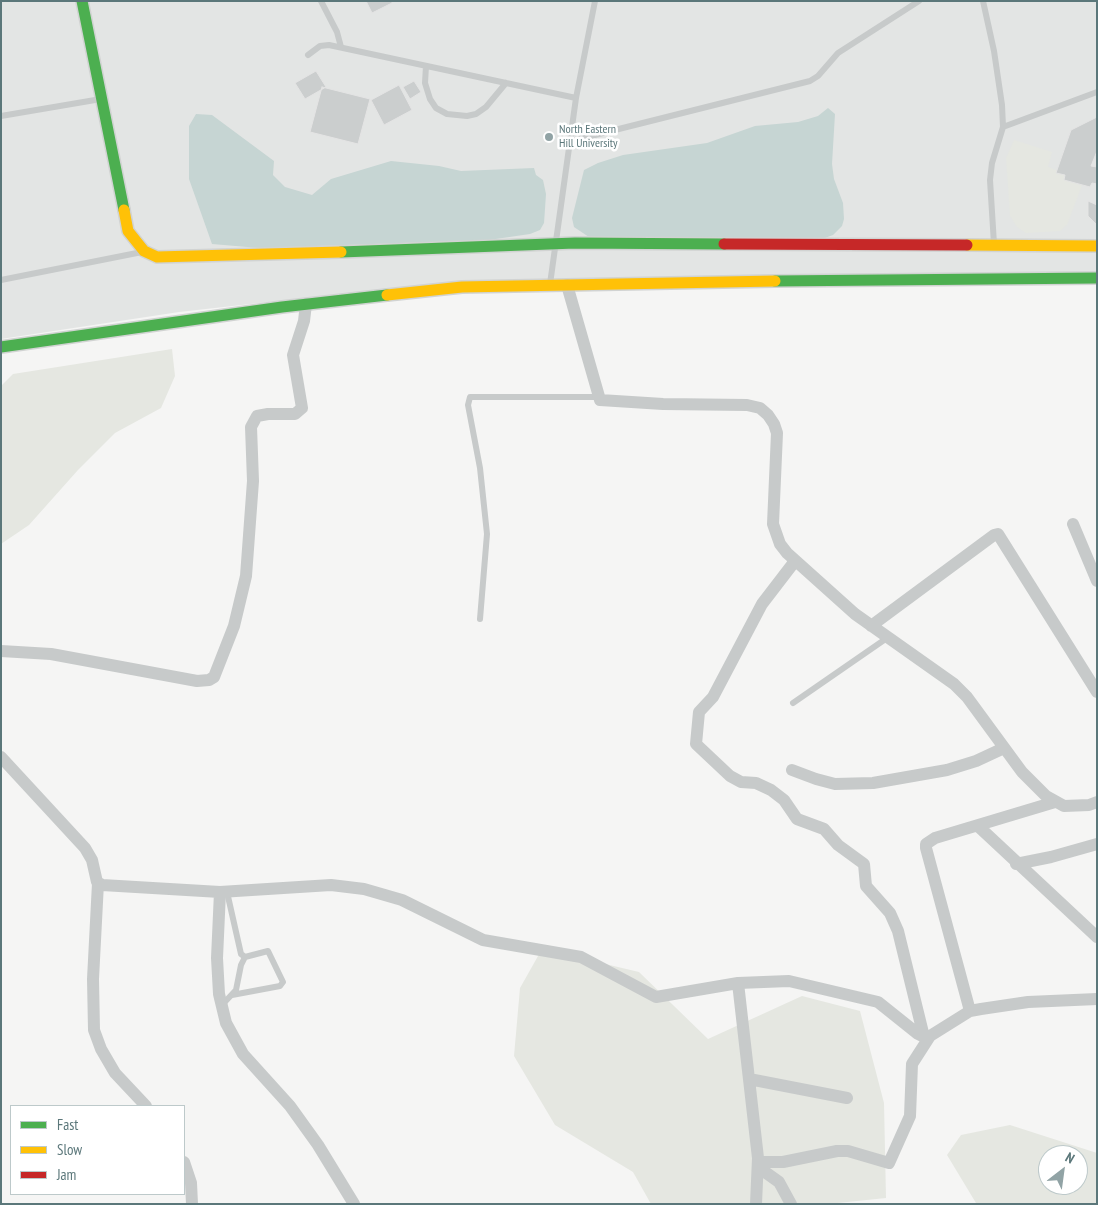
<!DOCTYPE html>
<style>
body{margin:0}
#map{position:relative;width:1098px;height:1205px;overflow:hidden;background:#f5f5f4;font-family:"PT Sans Narrow",sans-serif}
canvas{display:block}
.frame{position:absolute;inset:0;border:2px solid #5b777a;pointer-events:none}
.legend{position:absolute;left:10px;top:1105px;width:175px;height:90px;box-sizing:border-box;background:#fff;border:1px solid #bdc9ca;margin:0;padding:6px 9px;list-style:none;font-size:15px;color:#5b777a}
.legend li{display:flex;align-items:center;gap:10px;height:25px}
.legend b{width:25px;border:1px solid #bdc9ca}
.north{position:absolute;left:1038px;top:1145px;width:50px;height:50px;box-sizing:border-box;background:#fff;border:1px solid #bdc9ca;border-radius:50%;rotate:30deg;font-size:14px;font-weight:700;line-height:20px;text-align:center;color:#5b777a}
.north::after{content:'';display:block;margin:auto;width:18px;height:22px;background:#91a3a5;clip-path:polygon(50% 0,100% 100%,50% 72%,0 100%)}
</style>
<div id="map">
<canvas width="1098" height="1205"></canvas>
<div class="frame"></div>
<ul class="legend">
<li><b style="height:6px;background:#4caf50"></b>Fast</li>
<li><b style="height:6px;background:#ffc107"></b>Slow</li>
<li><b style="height:6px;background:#c62828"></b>Jam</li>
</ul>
<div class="north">N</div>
</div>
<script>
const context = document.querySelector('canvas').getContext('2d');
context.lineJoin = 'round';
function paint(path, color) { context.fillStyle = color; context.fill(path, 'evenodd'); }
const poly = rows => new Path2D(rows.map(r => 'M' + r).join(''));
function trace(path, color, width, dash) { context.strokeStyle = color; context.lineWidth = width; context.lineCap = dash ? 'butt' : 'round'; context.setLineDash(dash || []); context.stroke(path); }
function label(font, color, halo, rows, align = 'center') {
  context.font = font + ' "PT Sans Narrow",sans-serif'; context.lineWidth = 5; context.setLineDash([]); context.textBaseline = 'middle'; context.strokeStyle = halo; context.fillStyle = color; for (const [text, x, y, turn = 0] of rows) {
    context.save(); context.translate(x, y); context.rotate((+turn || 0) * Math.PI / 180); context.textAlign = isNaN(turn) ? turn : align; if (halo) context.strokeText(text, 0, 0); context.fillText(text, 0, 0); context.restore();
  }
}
const built = poly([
 [1,1,1097,1,1097,273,439,283,179,312,1,339]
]);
const green = poly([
 [1014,140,1052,152,1048,167,1084,180,1067,225,1060,231,1026,233,1017,227,1010,216,1006,158],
 [172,349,175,376,161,408,115,433,78,470,29,525,1,544,1,386,13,374],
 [542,949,639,972,708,1039,802,996,860,1011,884,1103,886,1198,828,1204,651,1204,633,1172,555,1125,514,1056,520,988],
 [1010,1125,1097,1153,1097,1204,976,1203,947,1155,961,1135],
 [1048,1155,1078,1155,1078,1185,1048,1185]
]);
const water = poly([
 [828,108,835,114,832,164,834,179,843,203,844,219,842,226,833,235,822,239,589,237,574,227,572,218,584,170,598,163,623,155,707,143,755,126,798,122,818,116],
 [196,114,212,115,274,161,273,175,285,187,312,195,331,179,391,161,439,166,461,171,534,168,536,175,543,180,546,194,544,223,540,230,530,234,489,240,259,248,212,244,189,179,189,126]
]);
const building = poly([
 [366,1,392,1,392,3,372,13,366,1],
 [316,71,326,87,305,99,295,83,316,71],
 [414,81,421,92,410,99,403,87,414,81],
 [399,85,412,110,384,125,371,100,399,85],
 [322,87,370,99,358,144,310,132,322,87],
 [1097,117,1097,151,1091,166,1097,167,1097,184,1092,183,1090,187,1064,180,1065,175,1056,173,1071,130,1097,117],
 [1088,201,1097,205,1097,225,1088,216,1088,201]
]);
const lane = poly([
 [321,1,337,32,341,47],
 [983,1,994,51,1002,105,1003,127,992,163,990,180,994,244],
 [308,55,320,46,329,45,576,98],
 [426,66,425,83,430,99,436,108,447,114,467,116,476,114,486,107,506,83],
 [1,116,101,99],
 [1003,127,1097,92],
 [571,141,810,81,818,76,838,53,919,1],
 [1,280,142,252],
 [550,284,576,98,595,1],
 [480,619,487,534,480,468,468,405,470,397,598,397],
 [793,703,887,638],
 [227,892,241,954,245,957,268,951,283,982,280,986,232,995],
 [222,1005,236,990,241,965,245,957]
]);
const street = poly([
 [567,285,600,400,663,404,747,405,760,408,768,415,774,424,777,433,773,524,780,544,787,553,855,614,954,684,967,697,1022,772,1046,796,1064,806,1089,805,1097,802],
 [1073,524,1097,581],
 [795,561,762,604,713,697,699,712,696,744,730,776,741,782,756,783,771,790,784,800,797,819,824,829,838,845,864,864,866,886,890,913,898,931,924,1037],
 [871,626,994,535,998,534,1097,692],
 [1,651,51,654,197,681,209,680,214,677,234,626,246,576,253,481,251,427,257,416,268,414,295,414,302,408,293,355,304,321,306,304],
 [1,757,85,848,92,860,97,882,102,885,220,892,331,885,364,889,402,900,483,940,581,957,656,997,738,983,789,981,878,1002,918,1034,924,1037,930,1036,970,1011,981,1009,1028,1002,1097,999],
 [792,770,816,779,835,784,873,783,947,770,976,761,1004,748],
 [978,826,1097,937],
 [1016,864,1051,857,1097,844],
 [98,883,93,979,94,1030,101,1049,115,1073,146,1106],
 [220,892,217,958,219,994,226,1023,243,1054,290,1106,318,1145,354,1204],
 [738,983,758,1158,756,1204],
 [970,1011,926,848,926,844,935,838,1055,802],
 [749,1079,847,1098],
 [184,1162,191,1183,192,1204],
 [758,1162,783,1162,837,1151,848,1151,889,1163,910,1116,912,1064,930,1036],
 [758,1167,779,1182,791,1204]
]);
const fast = poly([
 [82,1,124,210],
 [341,252,575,243,724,244],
 [775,281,1097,278],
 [1,347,282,307,387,295]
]);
const slow = poly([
 [124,210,128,231,144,251,157,257,341,252],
 [967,245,1097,246],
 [387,295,462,287,775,281]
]);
const jam = poly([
 [724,244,967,245]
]);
const markers = [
 [549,137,5,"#91a3a5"]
];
const poiNames = [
 ["North Eastern",559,130],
 ["Hill University",559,144]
];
paint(built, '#e3e5e4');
paint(green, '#e5e7e1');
paint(water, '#c6d5d3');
paint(building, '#cbcece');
trace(building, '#e4e4e4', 1);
trace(fast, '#d1d3d2', 14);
trace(slow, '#d1d3d2', 14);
trace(jam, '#d1d3d2', 14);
trace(lane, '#c7caca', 6);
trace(street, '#c7caca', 12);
trace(fast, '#4caf50', 11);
trace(slow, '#ffc107', 11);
trace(jam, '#c62828', 11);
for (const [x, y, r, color] of markers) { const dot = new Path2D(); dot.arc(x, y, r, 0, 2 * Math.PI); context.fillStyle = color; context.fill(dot); trace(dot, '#fff', 2); }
label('12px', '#5b777a', '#fff', poiNames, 'left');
</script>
